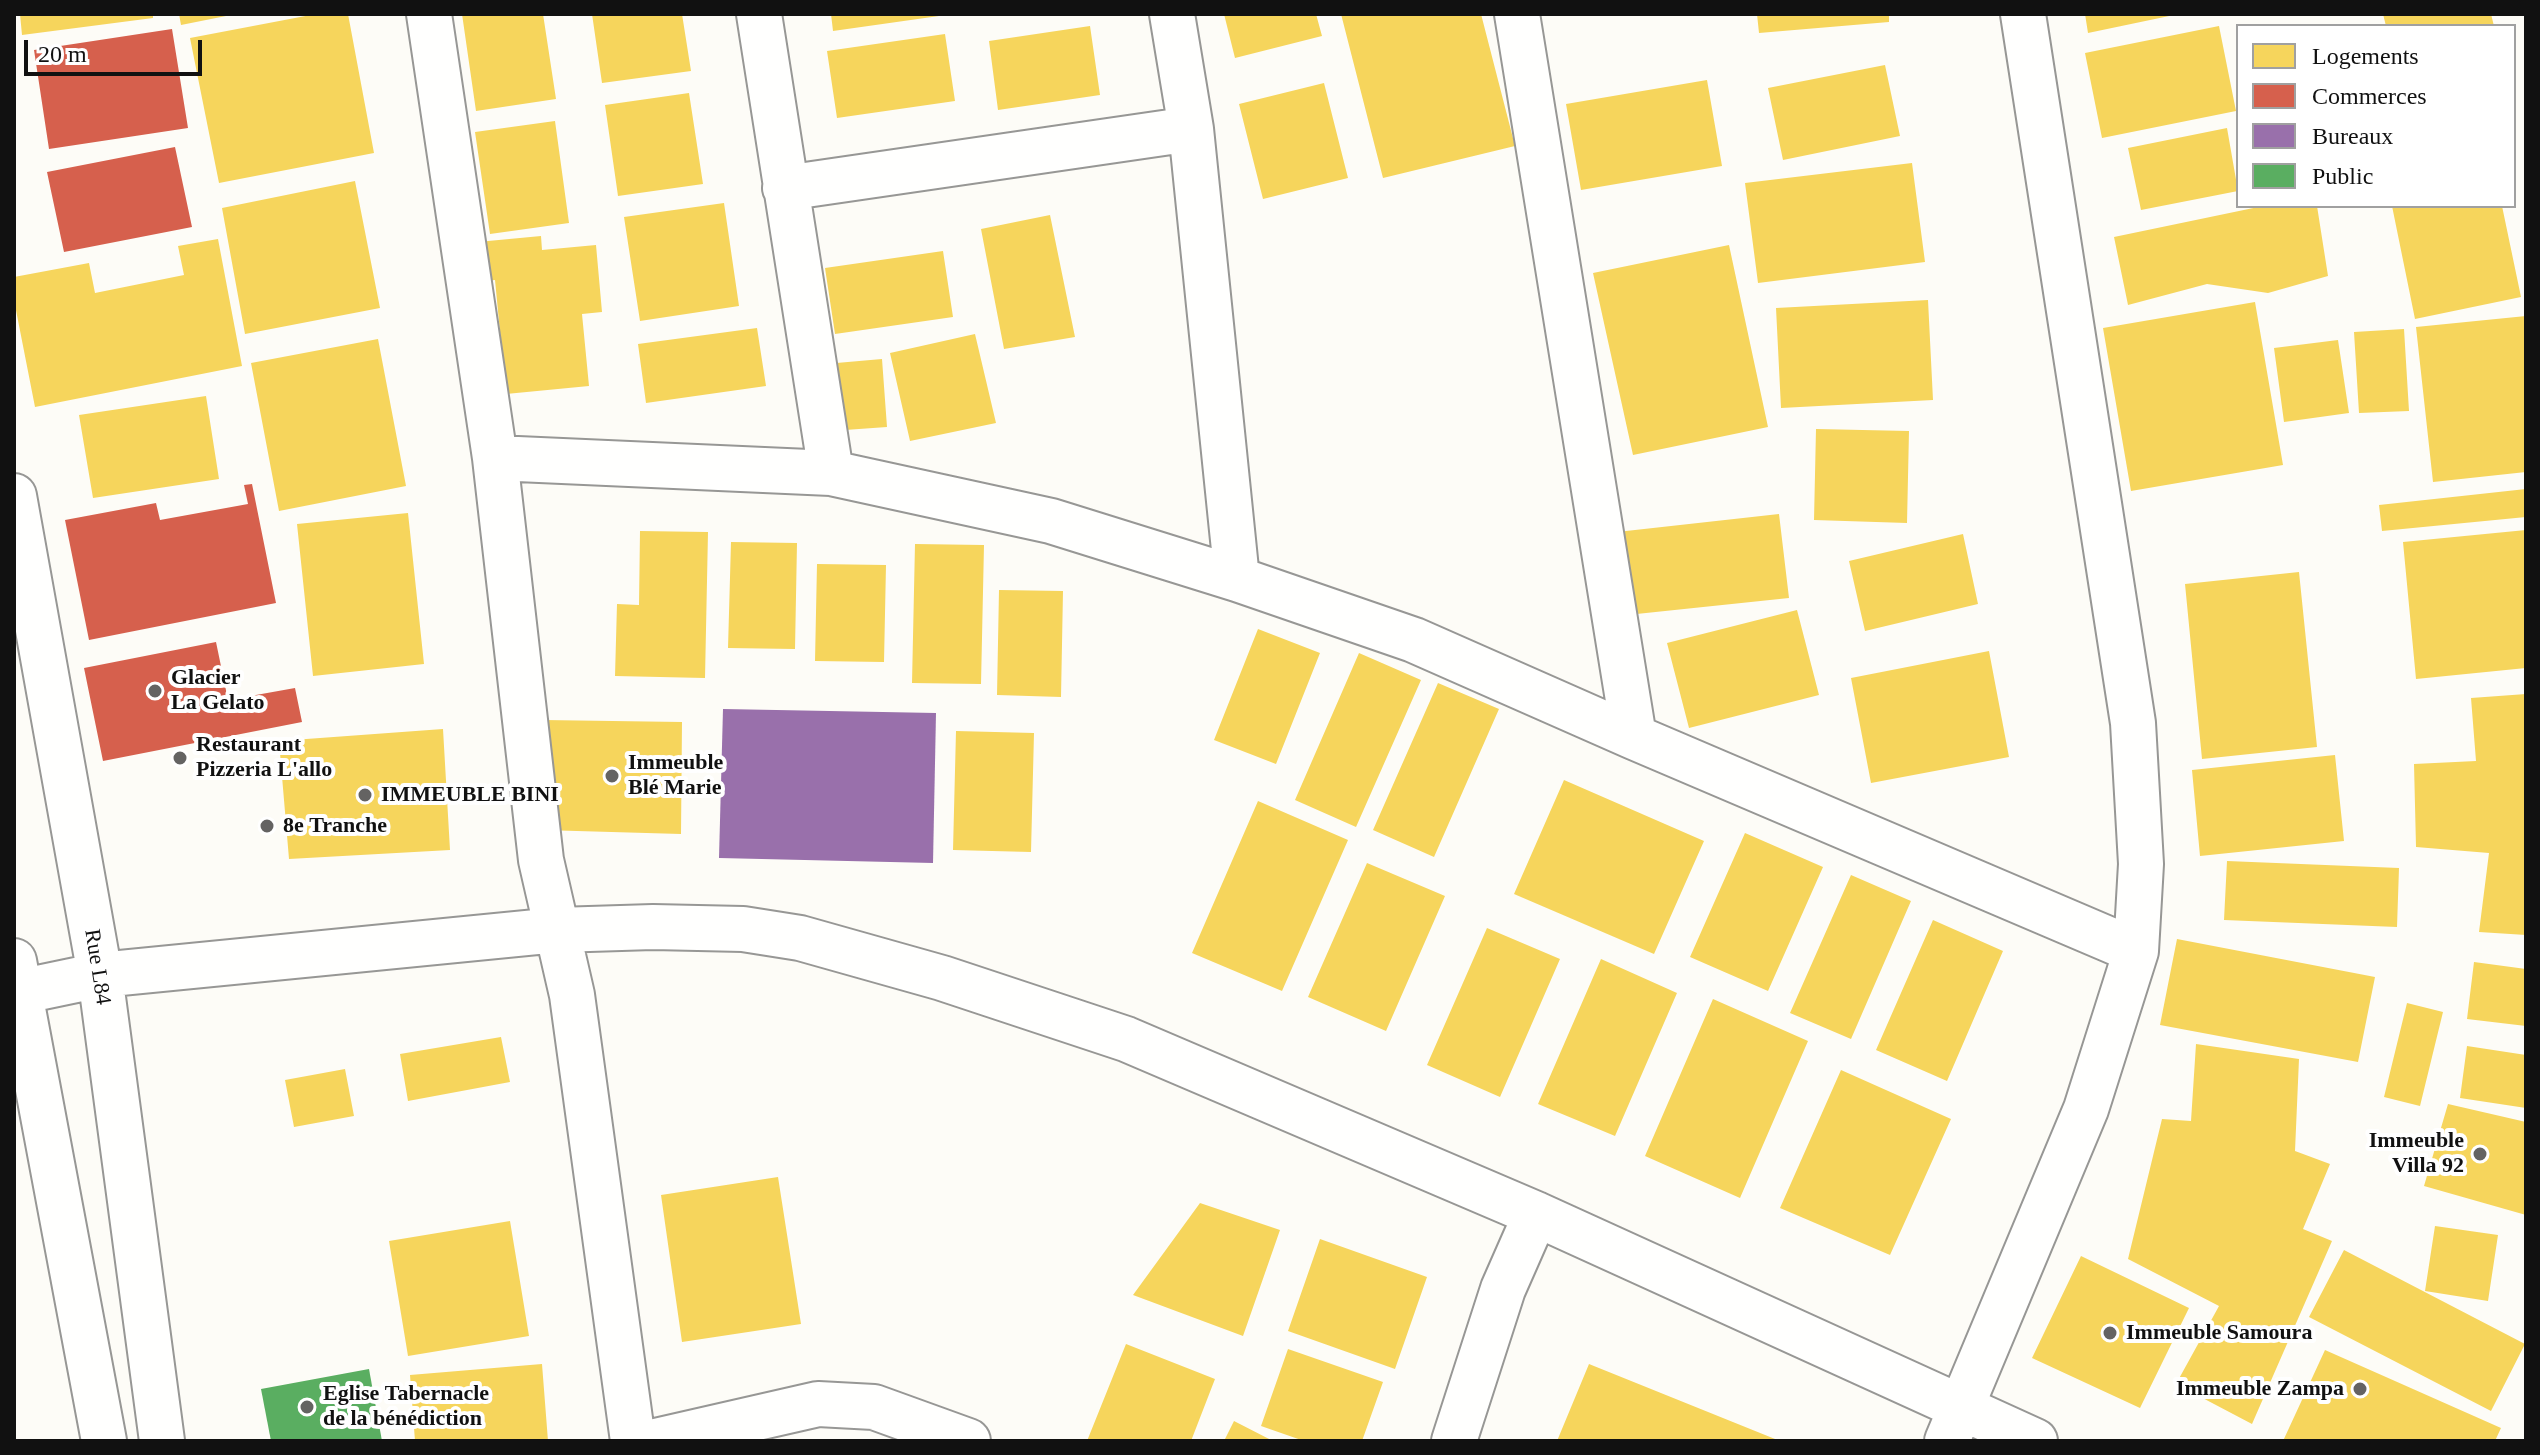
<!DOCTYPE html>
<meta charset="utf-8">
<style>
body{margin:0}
#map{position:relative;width:2540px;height:1455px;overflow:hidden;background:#fdfcf7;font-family:Georgia,serif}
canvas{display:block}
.frame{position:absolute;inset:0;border:16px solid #111;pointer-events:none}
.legend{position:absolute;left:2236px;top:24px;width:280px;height:184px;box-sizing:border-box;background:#fff;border:2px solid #a0a0a0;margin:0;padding:10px 14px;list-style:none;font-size:24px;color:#111}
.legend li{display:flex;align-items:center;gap:16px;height:40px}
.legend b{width:40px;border:2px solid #a0a0a0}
.scale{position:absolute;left:24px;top:40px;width:178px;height:36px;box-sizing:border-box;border:4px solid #111;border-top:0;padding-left:10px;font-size:24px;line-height:28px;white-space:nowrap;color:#111;-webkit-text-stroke:6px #fff;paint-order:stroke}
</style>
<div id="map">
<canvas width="2540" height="1455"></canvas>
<div class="frame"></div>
<ul class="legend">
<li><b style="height:22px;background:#f6d55c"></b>Logements</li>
<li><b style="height:22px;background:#d6604d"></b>Commerces</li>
<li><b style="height:22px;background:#9970ab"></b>Bureaux</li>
<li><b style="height:22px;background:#5aae61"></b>Public</li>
</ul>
<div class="scale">20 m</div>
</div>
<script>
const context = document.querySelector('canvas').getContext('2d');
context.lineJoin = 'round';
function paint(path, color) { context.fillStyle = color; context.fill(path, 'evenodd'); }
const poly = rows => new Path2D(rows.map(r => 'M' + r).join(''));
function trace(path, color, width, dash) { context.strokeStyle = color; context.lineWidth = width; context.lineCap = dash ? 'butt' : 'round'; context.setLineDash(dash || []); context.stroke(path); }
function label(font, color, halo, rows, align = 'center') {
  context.font = font + ' Georgia,serif'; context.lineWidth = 8; context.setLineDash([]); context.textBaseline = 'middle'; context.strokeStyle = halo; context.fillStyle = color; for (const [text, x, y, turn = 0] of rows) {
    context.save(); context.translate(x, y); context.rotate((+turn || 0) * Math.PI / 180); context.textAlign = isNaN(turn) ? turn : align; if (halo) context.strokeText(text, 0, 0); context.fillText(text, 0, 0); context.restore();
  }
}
const homes = poly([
 [20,14,153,14,153,18,22,35],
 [179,14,231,14,231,15,181,25],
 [316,14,348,14,374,153,219,183,190,38],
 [462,14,543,14,556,99,476,111],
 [592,14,682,14,691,71,602,83],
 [831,14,939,14,939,16,833,31],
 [1224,14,1316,14,1322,36,1235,58],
 [1341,14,1481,14,1515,146,1383,178],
 [1757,14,1889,14,1889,22,1759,33],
 [2085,14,2173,14,2174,15,2088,33],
 [2383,14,2491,14,2494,26,2386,26],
 [1090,26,1100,95,998,110,989,41],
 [2219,26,2236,111,2102,138,2085,53],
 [945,34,955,101,837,118,827,51],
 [1885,65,1900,136,1783,160,1768,88],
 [1707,80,1722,166,1581,190,1566,104],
 [1324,83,1348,178,1263,199,1239,104],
 [689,93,703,184,618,196,605,105],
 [555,121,569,223,490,234,475,132],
 [2227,128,2238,191,2141,210,2128,148],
 [1912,163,1925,262,1758,283,1745,183],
 [355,181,380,308,245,334,222,208],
 [724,203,739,306,640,321,624,217],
 [2263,206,2317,206,2328,276,2268,293,2207,284,2128,305,2114,237],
 [2392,206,2502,206,2521,297,2415,319],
 [1050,215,1075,337,1004,349,981,229],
 [541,236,542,250,596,245,602,312,582,314,589,386,506,394,495,280,471,282,467,243],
 [218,239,242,366,35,407,14,300,14,277,89,263,95,293,184,275,178,246],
 [1729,245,1768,427,1633,455,1593,273],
 [943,251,953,317,835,334,825,268],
 [1928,300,1933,400,1781,408,1776,308],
 [2255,302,2283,465,2131,491,2103,328],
 [2526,316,2526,472,2433,482,2416,327],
 [757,328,766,386,646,403,638,344],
 [2404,329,2409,411,2359,413,2354,332],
 [975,334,996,423,910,441,890,353],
 [378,339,406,486,279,511,251,363],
 [2338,340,2349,413,2284,422,2274,348],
 [882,359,887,427,831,431,825,364],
 [206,396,219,479,93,498,79,415],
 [1816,429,1909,431,1907,523,1814,520],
 [2526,489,2526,517,2382,531,2379,505],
 [408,513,424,664,313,676,297,524],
 [1779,514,1789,598,1627,615,1617,532],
 [2526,530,2526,668,2416,679,2403,542],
 [640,531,708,532,705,678,615,676,617,604,639,605],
 [1963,534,1978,604,1865,631,1849,561],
 [731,542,797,543,795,649,728,648],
 [915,544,984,545,981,684,912,683],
 [817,564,886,565,884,662,815,661],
 [2299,572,2317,747,2202,759,2185,584],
 [999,590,1063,591,1061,697,997,695],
 [1797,610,1819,695,1689,728,1667,643],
 [1258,629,1320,653,1276,764,1214,740],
 [1989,651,2009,757,1871,783,1851,678],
 [1359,653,1421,680,1356,827,1295,800],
 [1438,683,1499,709,1434,857,1373,830],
 [2526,694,2526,935,2479,932,2489,853,2416,847,2414,764,2476,761,2471,698],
 [543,720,682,722,681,834,542,830],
 [443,729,450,850,289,859,279,741],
 [956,731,1034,733,1031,852,953,850],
 [2335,755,2344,841,2200,856,2192,770],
 [1564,780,1704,841,1654,954,1514,894],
 [1258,801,1348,840,1282,991,1192,953],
 [1745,833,1823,867,1768,991,1690,957],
 [2227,861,2399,868,2397,927,2224,920],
 [1367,863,1445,896,1386,1031,1308,997],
 [1851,875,1911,901,1851,1039,1790,1013],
 [1933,920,2003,951,1947,1081,1876,1050],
 [1487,928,1560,959,1500,1097,1427,1065],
 [2177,939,2375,977,2358,1062,2160,1025],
 [1601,959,1677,993,1615,1136,1538,1104],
 [2474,962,2526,969,2526,1026,2467,1019],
 [1713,999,1808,1041,1740,1198,1645,1156],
 [2407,1003,2443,1012,2420,1106,2384,1097],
 [501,1037,510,1082,408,1101,400,1054],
 [2196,1044,2299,1059,2295,1151,2330,1164,2303,1229,2332,1241,2252,1424,2176,1384,2219,1306,2128,1259,2162,1119,2191,1121],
 [2467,1046,2526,1055,2526,1108,2460,1098],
 [345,1069,354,1116,294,1127,285,1080],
 [1841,1070,1951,1119,1890,1255,1780,1208],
 [2448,1104,2526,1122,2526,1215,2424,1186],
 [778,1177,801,1324,682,1342,661,1195],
 [1200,1203,1280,1230,1243,1336,1133,1295],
 [510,1221,529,1336,408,1356,389,1241],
 [2435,1226,2498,1235,2488,1301,2425,1291],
 [1320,1239,1427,1277,1395,1369,1288,1331],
 [2344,1250,2525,1344,2491,1411,2309,1317],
 [2081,1256,2189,1308,2140,1408,2032,1358],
 [1126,1344,1215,1379,1191,1441,1087,1441],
 [1288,1349,1383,1382,1362,1441,1304,1441,1261,1426],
 [2325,1350,2501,1428,2495,1441,2283,1441],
 [542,1364,548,1441,415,1441,410,1375],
 [1589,1364,1780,1441,1557,1441],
 [1234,1421,1273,1441,1224,1441]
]);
const shops = poly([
 [172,29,188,128,49,149,34,50],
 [175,147,192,227,64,252,47,172],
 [252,484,276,603,89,640,65,520,156,503,160,520,248,504,244,485],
 [216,642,228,700,295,688,302,722,103,761,84,668]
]);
const offices = poly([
 [723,709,936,713,933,863,719,858]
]);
const public = poly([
 [369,1369,382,1441,271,1441,261,1389]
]);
const minor = poly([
 [429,14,495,458,541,860,572,995,633,1441],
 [759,14,831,473],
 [1517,14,1634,737],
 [1191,129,1237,579],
 [785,188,1191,129,1172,14],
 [495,458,831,473,1051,521,1237,579,1414,640,1634,737,2136,951],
 [14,496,100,975,162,1441],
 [14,961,104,1441],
 [14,993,100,975,557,930,653,927,743,929,800,938,942,978,1126,1039,1536,1214,2035,1441],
 [656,1441,818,1404,874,1407,968,1441],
 [1454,1441,1503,1289,1536,1214],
 [1947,1441,2086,1109,2136,951,2141,864,2133,723,2023,14]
]);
const markers = [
 [155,691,8,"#646362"],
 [180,758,8,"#646362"],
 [612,776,8,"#646362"],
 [365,795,8,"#646362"],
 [267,826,8,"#646362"],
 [2480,1154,8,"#646362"],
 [2110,1333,8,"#646362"],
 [2360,1389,8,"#646362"],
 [307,1407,8,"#646362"]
];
const poiNames = [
 ["Glacier",171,678],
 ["La Gelato",171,703],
 ["Restaurant",196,745],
 ["Pizzeria L'allo",196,770],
 ["Immeuble",628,763],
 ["Blé Marie",628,788],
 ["IMMEUBLE BINI",381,795],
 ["8e Tranche",283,826],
 ["Immeuble",2464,1141,"right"],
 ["Villa 92",2464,1166,"right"],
 ["Immeuble Samoura",2126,1333],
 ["Immeuble Zampa",2344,1389,"right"],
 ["Eglise Tabernacle",323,1394],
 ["de la bénédiction",323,1419]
];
const streetNames = [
 ["Rue L84",97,967,81]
];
paint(homes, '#f6d55c');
paint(shops, '#d6604d');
paint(offices, '#9970ab');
paint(public, '#5aae61');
trace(minor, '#979795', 48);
trace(minor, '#fffffe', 44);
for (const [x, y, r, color] of markers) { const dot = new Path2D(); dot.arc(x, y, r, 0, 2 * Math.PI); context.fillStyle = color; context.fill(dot); trace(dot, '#fff', 3); }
label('bold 22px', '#111', '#fff', poiNames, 'left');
label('22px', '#111', '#fff', streetNames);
</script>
